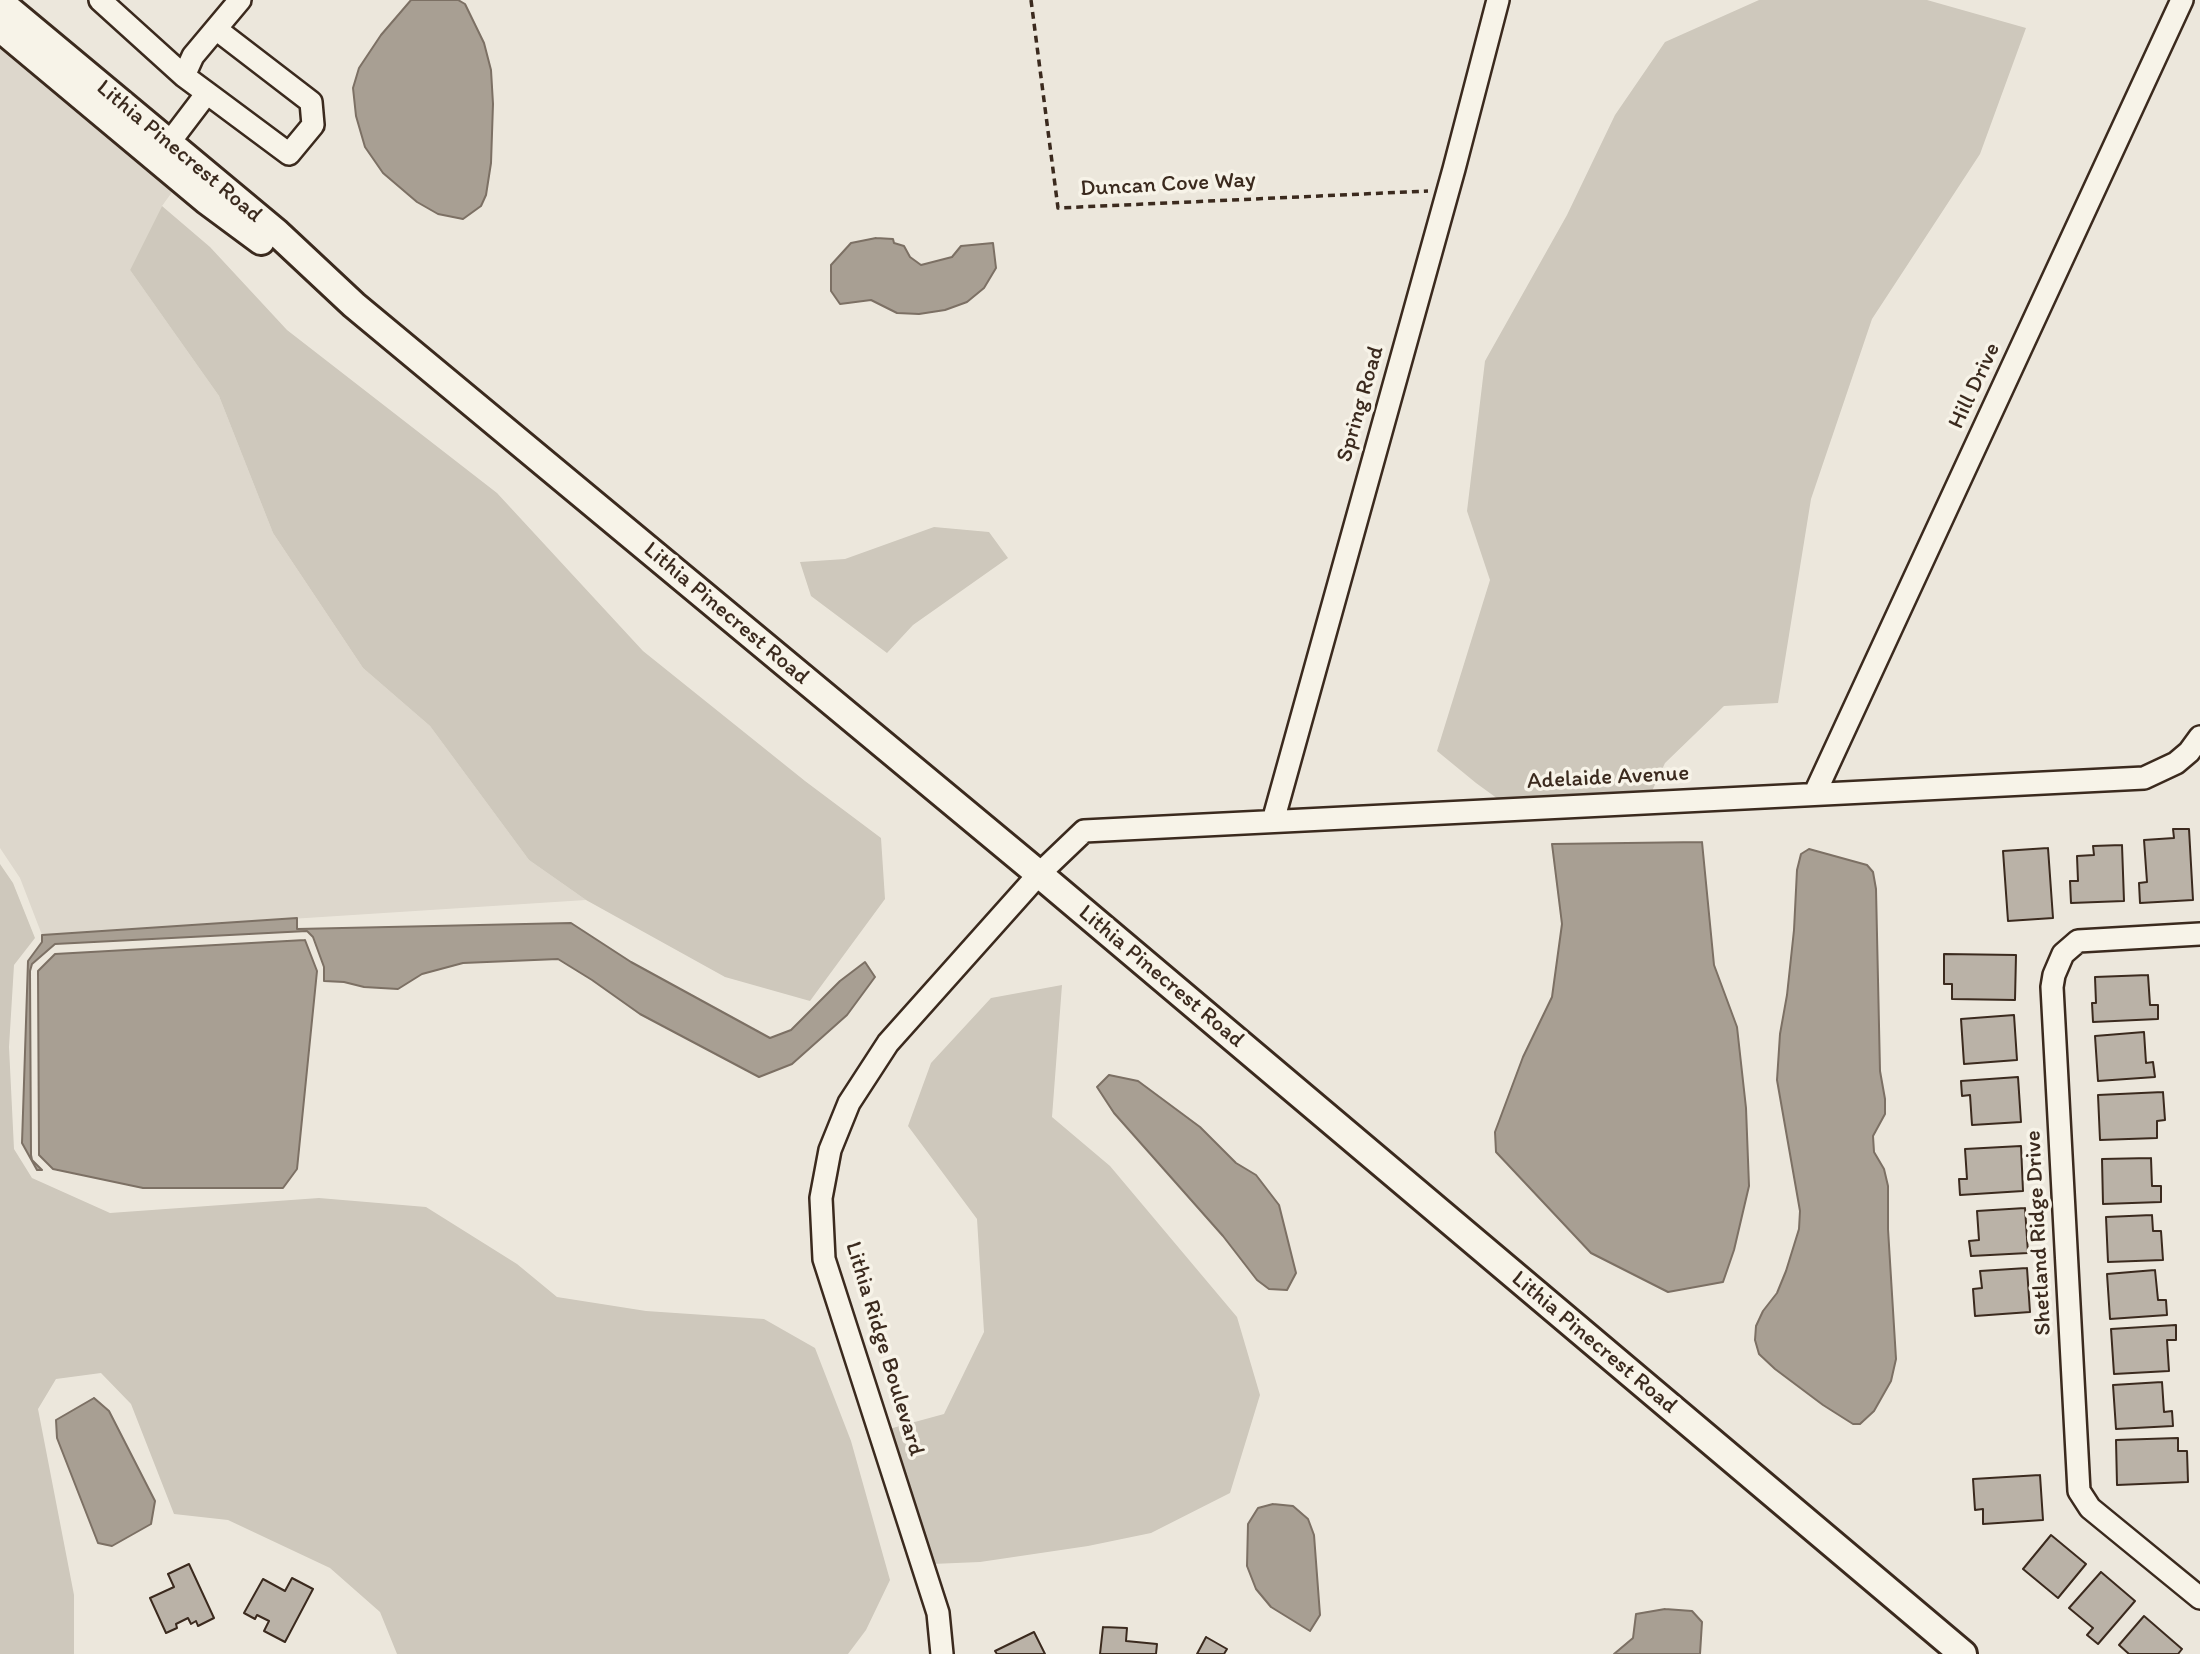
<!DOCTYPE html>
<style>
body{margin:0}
canvas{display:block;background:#ece7dc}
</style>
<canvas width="2200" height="1654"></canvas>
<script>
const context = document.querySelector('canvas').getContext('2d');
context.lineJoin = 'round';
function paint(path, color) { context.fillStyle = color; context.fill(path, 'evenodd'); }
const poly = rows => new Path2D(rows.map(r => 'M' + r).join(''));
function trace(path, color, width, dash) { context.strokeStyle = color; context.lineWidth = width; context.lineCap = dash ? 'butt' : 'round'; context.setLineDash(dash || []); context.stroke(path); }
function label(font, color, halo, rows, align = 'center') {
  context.font = font + ' Itim,sans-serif'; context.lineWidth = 7; context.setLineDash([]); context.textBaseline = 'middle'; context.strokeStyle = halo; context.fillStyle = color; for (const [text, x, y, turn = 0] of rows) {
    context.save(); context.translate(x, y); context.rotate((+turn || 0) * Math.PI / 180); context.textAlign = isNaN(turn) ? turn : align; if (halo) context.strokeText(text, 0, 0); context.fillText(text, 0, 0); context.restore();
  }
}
const built = poly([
 [0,42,175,188,162,206,130,270,219,396,273,533,363,668,430,726,529,860,586,900,42,935,20,878,0,848]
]);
const green = poly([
 [1759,0,1927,0,2026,28,1980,154,1872,319,1811,499,1778,703,1724,706,1665,763,1652,791,1498,799,1476,783,1437,751,1490,580,1467,511,1485,361,1567,215,1615,115,1665,42],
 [162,206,210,247,287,330,497,493,643,651,805,781,881,838,885,899,810,1001,725,977,586,900,529,860,430,726,363,668,273,533,219,396,130,270],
 [934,527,989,532,1008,558,913,625,887,653,811,596,800,562,845,559],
 [0,864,13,883,35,938,14,965,9,1047,14,1149,32,1178,110,1213,319,1198,426,1207,517,1264,557,1297,646,1311,764,1319,815,1348,851,1441,890,1580,866,1630,848,1654,397,1654,380,1612,330,1568,228,1520,174,1514,131,1404,101,1373,56,1379,38,1409,74,1595,74,1654,0,1654],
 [1062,985,1052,1117,1110,1166,1237,1317,1260,1395,1230,1493,1151,1533,1088,1546,980,1562,932,1564,889,1429,944,1414,984,1332,977,1219,908,1126,931,1063,991,998]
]);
const water = poly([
 [411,0,458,0,465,4,484,43,491,70,493,104,491,163,486,195,481,206,463,219,438,214,417,202,383,173,365,147,356,116,353,88,359,68,381,35,411,0],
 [876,238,893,239,894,243,904,246,910,257,921,265,952,257,961,246,993,243,996,268,984,288,967,302,945,310,919,314,897,313,871,300,840,304,831,291,831,265,851,243,876,238],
 [1702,842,1714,965,1737,1027,1746,1108,1749,1186,1734,1250,1723,1282,1668,1292,1591,1253,1496,1152,1495,1132,1523,1057,1552,997,1562,924,1552,844,1702,842],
 [1809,849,1867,865,1873,872,1876,889,1880,1071,1885,1099,1885,1114,1873,1136,1874,1152,1884,1169,1888,1186,1888,1229,1896,1359,1891,1381,1874,1411,1860,1424,1853,1424,1823,1405,1775,1369,1759,1354,1755,1340,1756,1326,1763,1311,1777,1293,1786,1271,1799,1229,1800,1211,1777,1080,1780,1034,1787,995,1794,930,1797,870,1801,854,1809,849],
 [297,918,297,929,571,923,631,962,770,1038,791,1030,840,981,865,962,875,977,847,1015,792,1064,759,1077,640,1014,592,980,558,959,463,963,422,974,398,989,364,987,344,982,324,981,324,967,313,937,307,931,55,944,32,964,30,971,31,1155,32,1160,42,1170,37,1170,22,1143,28,961,42,942,42,935,297,918],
 [305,940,317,971,297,1169,283,1188,143,1188,53,1169,39,1155,38,971,55,954,305,940],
 [1109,1075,1138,1081,1200,1127,1236,1163,1256,1175,1279,1205,1296,1273,1287,1290,1269,1289,1257,1280,1223,1236,1114,1113,1097,1087,1109,1075],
 [94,1398,109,1411,155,1501,151,1524,112,1546,98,1543,57,1438,56,1420,94,1398],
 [1273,1504,1293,1506,1308,1519,1314,1535,1320,1615,1310,1631,1271,1607,1256,1589,1247,1566,1248,1524,1258,1508,1273,1504],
 [1665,1609,1692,1611,1702,1622,1700,1654,1614,1654,1633,1638,1636,1614,1665,1609]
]);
const building = poly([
 [2173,829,2189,829,2193,900,2140,903,2139,883,2147,882,2144,840,2174,838,2173,829],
 [2122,845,2124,901,2071,903,2070,881,2078,881,2077,856,2094,855,2093,846,2122,845],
 [2048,848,2053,918,2008,921,2003,851,2048,848],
 [1944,954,2016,955,2015,1000,1952,999,1952,984,1944,984,1944,954],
 [2148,975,2150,1005,2158,1005,2158,1019,2093,1022,2092,1003,2096,1003,2095,977,2148,975],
 [2014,1015,2017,1060,1964,1064,1961,1019,2014,1015],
 [2144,1032,2146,1063,2153,1062,2155,1077,2098,1081,2095,1036,2144,1032],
 [2018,1077,2021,1122,1972,1125,1970,1095,1962,1096,1961,1081,2018,1077],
 [2163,1092,2165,1120,2157,1121,2157,1138,2100,1140,2098,1095,2163,1092],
 [2021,1146,2023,1191,1960,1195,1959,1179,1967,1179,1965,1149,2021,1146],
 [2151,1158,2152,1186,2161,1186,2161,1202,2103,1204,2102,1159,2151,1158],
 [2025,1208,2028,1253,1971,1256,1969,1241,1979,1240,1977,1211,2025,1208],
 [2152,1215,2153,1231,2161,1231,2163,1260,2108,1262,2106,1217,2152,1215],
 [2027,1268,2030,1312,1975,1316,1973,1289,1982,1288,1980,1271,2027,1268],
 [2155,1270,2158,1300,2166,1300,2167,1315,2110,1319,2107,1274,2155,1270],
 [2176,1325,2176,1340,2167,1340,2169,1371,2114,1374,2111,1329,2176,1325],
 [2162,1382,2164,1412,2172,1411,2173,1426,2116,1429,2113,1385,2162,1382],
 [2178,1438,2178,1451,2187,1451,2188,1482,2117,1485,2116,1440,2178,1438],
 [2040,1475,2043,1520,1983,1524,1983,1509,1975,1510,1973,1479,2040,1475],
 [2051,1535,2086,1564,2058,1598,2023,1569,2051,1535],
 [189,1564,214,1618,198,1626,196,1621,191,1624,188,1618,176,1624,177,1628,166,1633,150,1598,174,1587,168,1574,189,1564],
 [2101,1572,2135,1601,2098,1644,2087,1635,2093,1628,2069,1608,2101,1572],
 [292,1578,313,1589,285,1642,264,1631,269,1621,257,1615,255,1619,244,1613,263,1579,285,1591,292,1578],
 [2144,1616,2182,1649,2178,1654,2129,1654,2119,1645,2144,1616],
 [1103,1627,1127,1628,1126,1641,1157,1644,1156,1654,1100,1654,1103,1627],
 [1034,1632,1045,1654,997,1654,995,1651,1034,1632],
 [1206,1637,1227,1649,1224,1654,1197,1654,1206,1637]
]);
const path = poly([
 [1031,0,1058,208,1428,191]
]);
const minor = poly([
 [100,0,184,76,207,93,169,143],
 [184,76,193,56,240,0],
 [207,93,289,154,313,125,311,102,216,29],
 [1815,793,2182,0],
 [1273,821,1454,169,1498,0],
 [2200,934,2078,941,2063,954,2054,975,2052,987,2079,1491,2090,1508,2200,1598],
 [942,1654,938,1613,824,1259,821,1198,830,1150,849,1103,888,1043,1039,874,1084,831,2144,778,2176,763,2189,752,2200,737]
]);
const major = poly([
 [0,2,276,232,354,305,1039,874,1963,1654],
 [0,28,207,201,261,241]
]);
const streetNames = [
 ["Lithia Pinecrest Road",179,152,40],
 ["Duncan Cove Way",1168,185,-3],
 ["Hill Drive",1975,386,-65],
 ["Spring Road",1361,404,-74],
 ["Lithia Pinecrest Road",726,614,40],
 ["Adelaide Avenue",1608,778,-3],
 ["Lithia Pinecrest Road",1161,977,40],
 ["Shetland Ridge Drive",2039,1233,-93],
 ["Lithia Pinecrest Road",1594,1343,40],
 ["Lithia Ridge Boulevard",884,1349,73]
];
paint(built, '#ddd7cc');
paint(green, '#cec8bc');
paint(water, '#a89f93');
trace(water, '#7c7064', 2);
paint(building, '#bab2a7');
trace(building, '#3b2a1e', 2);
trace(minor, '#3b2a1e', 26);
trace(major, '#3b2a1e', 32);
trace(path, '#3b2a1e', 3.5, [7, 5]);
trace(minor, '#f7f3e8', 21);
trace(major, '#f7f3e8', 26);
label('23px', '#3b2a1e', '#f7f3e8', streetNames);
</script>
